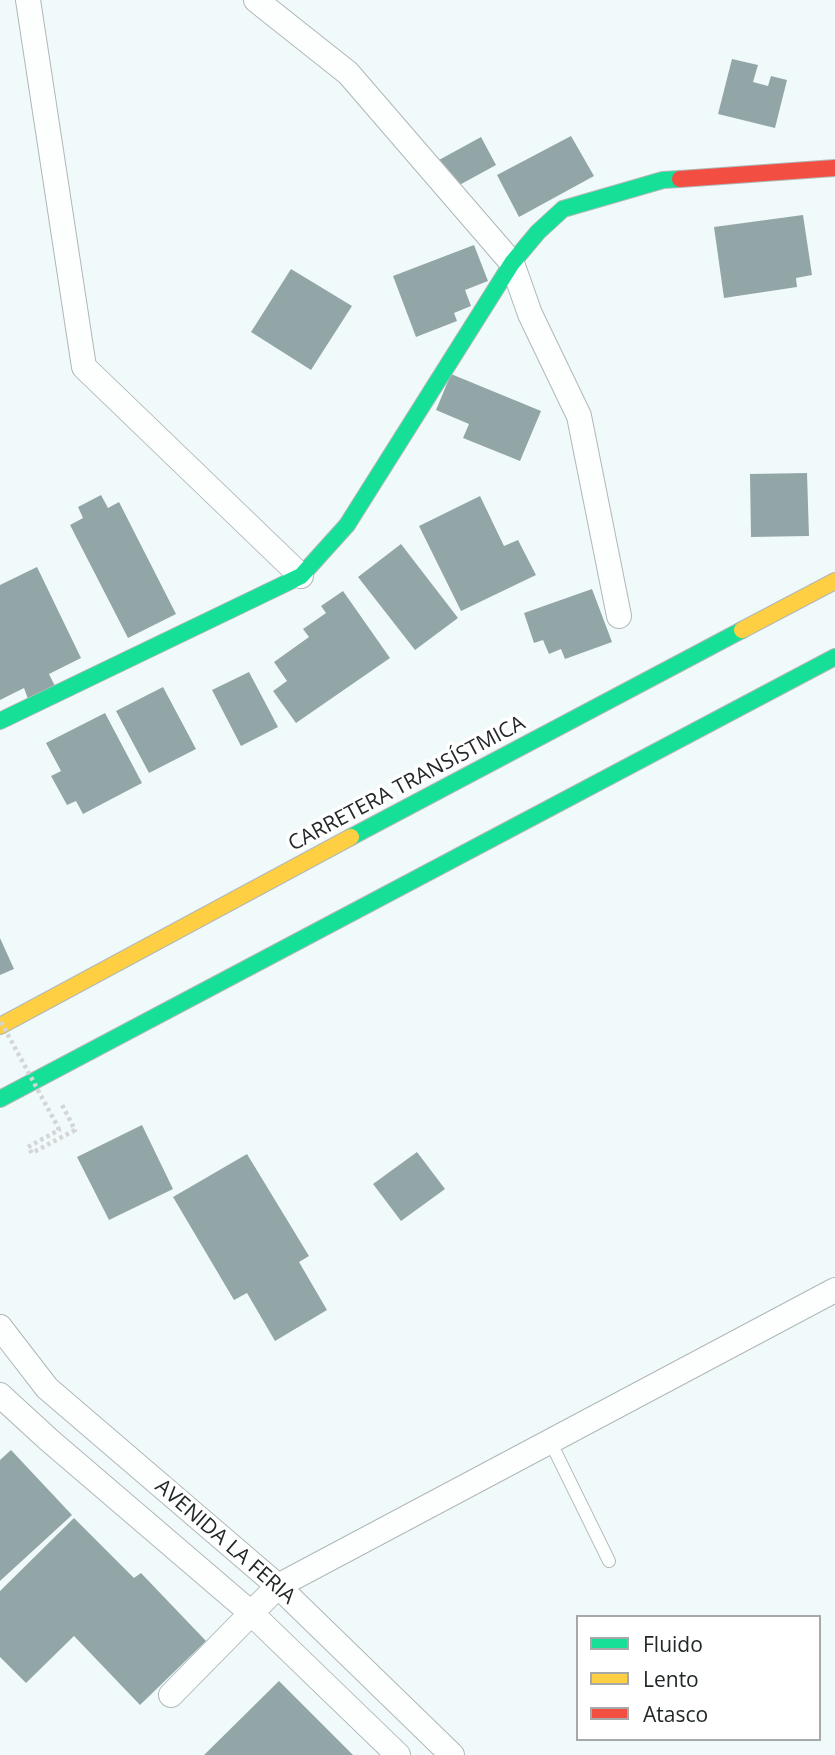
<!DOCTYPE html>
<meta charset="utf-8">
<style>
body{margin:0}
#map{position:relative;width:835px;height:1755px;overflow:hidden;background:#f1fafb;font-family:"Open Sans",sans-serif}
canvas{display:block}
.legend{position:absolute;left:576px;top:1615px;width:245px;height:126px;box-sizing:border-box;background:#fff;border:2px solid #a7a9a9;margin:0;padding:9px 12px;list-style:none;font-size:21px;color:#222829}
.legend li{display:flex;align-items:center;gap:14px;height:35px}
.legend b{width:35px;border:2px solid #a7a9a9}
</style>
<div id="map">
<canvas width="835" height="1755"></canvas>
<ul class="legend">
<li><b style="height:9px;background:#16e098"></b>Fluido</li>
<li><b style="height:9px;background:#ffcf43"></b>Lento</li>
<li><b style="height:9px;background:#f24e42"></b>Atasco</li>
</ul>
</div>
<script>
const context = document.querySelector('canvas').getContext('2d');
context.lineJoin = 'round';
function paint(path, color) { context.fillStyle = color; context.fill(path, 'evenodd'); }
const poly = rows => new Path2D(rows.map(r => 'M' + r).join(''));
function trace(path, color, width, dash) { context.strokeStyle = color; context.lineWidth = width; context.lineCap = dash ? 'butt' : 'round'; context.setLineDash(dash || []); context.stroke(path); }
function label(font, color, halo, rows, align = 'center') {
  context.font = font + ' "Open Sans",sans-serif'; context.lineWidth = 7; context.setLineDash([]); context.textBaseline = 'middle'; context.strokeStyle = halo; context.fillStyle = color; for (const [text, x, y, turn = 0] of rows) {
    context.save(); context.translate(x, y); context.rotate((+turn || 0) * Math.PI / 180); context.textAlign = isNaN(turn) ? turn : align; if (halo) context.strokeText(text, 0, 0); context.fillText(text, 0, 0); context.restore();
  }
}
const building = poly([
 [732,59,758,65,753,82,768,86,771,76,787,80,775,128,718,114],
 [571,136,594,176,519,217,497,175],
 [481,137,496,165,454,188,439,160],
 [803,215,812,275,796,278,797,287,724,298,714,227],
 [474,245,488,281,465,290,471,306,454,313,457,321,416,337,393,276],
 [291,269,352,306,311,370,251,332],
 [451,374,541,411,520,461,463,438,469,424,436,410],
 [807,473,809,536,751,537,750,474],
 [101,495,108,508,119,502,176,614,128,638,70,525,83,518,78,507],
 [480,496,504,546,518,540,536,575,461,611,419,526],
 [401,544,458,618,415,650,358,577],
 [37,567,81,658,49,674,55,686,28,699,24,688,0,700,0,585],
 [592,589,612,642,565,659,561,649,549,654,543,640,534,643,524,613],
 [343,591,390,658,296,723,273,691,287,681,274,662,309,637,303,629,326,613,321,606],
 [249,672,278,727,241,746,212,690],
 [163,687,196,749,149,773,116,711],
 [105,713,142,783,83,814,76,801,67,805,51,776,61,771,46,743],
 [0,938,14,969,0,975],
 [142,1125,173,1189,109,1220,77,1157],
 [417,1152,445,1189,401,1221,373,1184],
 [247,1154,309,1256,299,1262,327,1310,275,1341,247,1293,234,1300,173,1197],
 [11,1450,72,1515,0,1581,0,1460],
 [74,1518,134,1578,141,1573,206,1641,140,1705,74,1636,26,1683,0,1657,0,1591],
 [279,1681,353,1755,204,1755]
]);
const path = poly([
 [58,1127,59,1130,28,1147,32,1153,75,1130,61,1103]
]);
const lane = poly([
 [550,1441,609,1561]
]);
const street = poly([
 [28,0,84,367,301,576],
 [256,0,348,73,512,263,530,314,579,416,619,616],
 [0,1327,47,1388,278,1586,452,1755],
 [0,1395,49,1440,251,1613,398,1755],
 [171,1695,278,1586,835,1290]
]);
const fast = poly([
 [0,721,301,576,347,525,512,263,538,232,563,209,663,180,680,179],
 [351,837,742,630],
 [0,1099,835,657]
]);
const slow = poly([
 [742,630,835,581],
 [0,1026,351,837]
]);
const jam = poly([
 [680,179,835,168]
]);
const pathBridge = poly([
 [1,1022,58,1127]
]);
const streetNames = [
 ["CARRETERA TRANSÍSTMICA",407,784,-28],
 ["AVENIDA LA FERIA",225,1542,41]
];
paint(building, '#93a6a7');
trace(lane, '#b0b7b7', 14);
trace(street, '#b0b7b7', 26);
trace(fast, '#b0b7b7', 18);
trace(slow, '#b0b7b7', 18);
trace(jam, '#b0b7b7', 18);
trace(path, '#d3d5d6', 4.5, [3.5, 3.5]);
trace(lane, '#fdfefe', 12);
trace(street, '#fdfefe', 24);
trace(fast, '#16e098', 16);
trace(slow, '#ffcf43', 16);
trace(jam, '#f24e42', 16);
trace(pathBridge, '#d3d5d6', 4.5, [3.5, 3.5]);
label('21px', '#222829', '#fff', streetNames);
</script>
